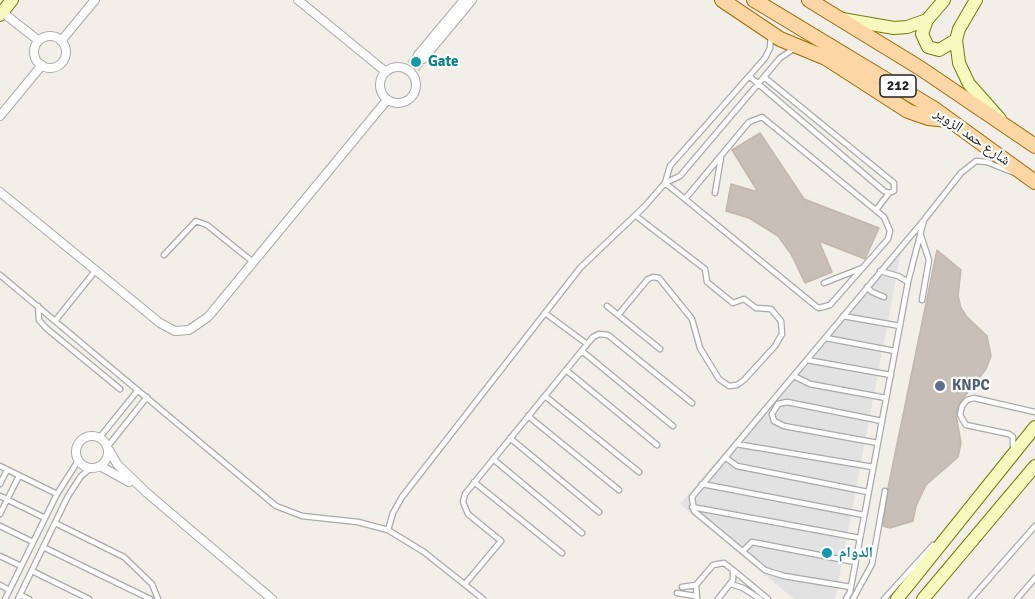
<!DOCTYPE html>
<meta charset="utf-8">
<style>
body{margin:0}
canvas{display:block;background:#f2efe9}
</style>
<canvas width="1035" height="599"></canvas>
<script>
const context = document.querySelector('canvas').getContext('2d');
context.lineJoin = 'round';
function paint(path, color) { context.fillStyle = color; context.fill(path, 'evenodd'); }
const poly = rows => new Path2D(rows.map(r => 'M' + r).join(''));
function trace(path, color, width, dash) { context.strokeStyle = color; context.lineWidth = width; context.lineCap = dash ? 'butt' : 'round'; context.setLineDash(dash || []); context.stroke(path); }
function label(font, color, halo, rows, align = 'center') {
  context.font = font + ' Signika,"Noto Naskh Arabic",sans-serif'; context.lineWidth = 4.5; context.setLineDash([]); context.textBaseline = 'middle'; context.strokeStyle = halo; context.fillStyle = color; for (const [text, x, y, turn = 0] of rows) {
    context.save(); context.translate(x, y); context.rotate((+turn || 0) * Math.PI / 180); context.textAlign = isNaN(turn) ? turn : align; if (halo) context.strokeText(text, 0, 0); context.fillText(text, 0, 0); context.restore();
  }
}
const parking = poly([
 [903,242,835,599,794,599,680,504]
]);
const building = poly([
 [760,133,804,199,879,228,865,259,819,241,832,272,805,283,791,254,778,236,749,218,726,211,731,184,758,192,732,150,760,133],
 [937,250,961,270,958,296,961,308,967,317,987,336,991,356,986,369,958,405,956,415,961,443,958,457,926,485,916,506,913,521,890,528,883,526,888,488,937,250]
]);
const streetTunnel = poly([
 [410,64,418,55],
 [416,69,423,59]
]);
const lane = poly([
 [749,76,884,191,889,193,894,191,894,183,764,77],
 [665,183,685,199,817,307,819,308,830,305,888,239,890,231,884,217,762,117,749,122,685,199],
 [665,183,680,176,780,58,795,48],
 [715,193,721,157],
 [876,210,889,193],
 [920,233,929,260,922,300],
 [164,255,196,221,207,225,253,262],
 [880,271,898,276,908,282],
 [0,275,276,506,302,516,358,522,388,530,424,552,483,599],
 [824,283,862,268],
 [867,287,872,292,884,297],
 [38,306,39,320,46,328,120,389],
 [607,306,660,349],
 [545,313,587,344],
 [618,315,648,279,653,277,659,278,692,319,700,348,719,379,729,386,737,385,744,380,775,346,782,334,781,321,771,309,756,308,744,299,733,303,707,282,705,269,636,216],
 [843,316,900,326],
 [55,321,96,270],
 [826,338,895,351],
 [582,351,673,426],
 [807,360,891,375],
 [566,370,657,445],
 [794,376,810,384,886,398],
 [545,396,639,472],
 [528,416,619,490],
 [100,437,138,390],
 [510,438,599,512],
 [878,443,784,426,774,421,772,414,778,404,787,402,882,421],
 [736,444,873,467],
 [108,446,147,397],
 [1013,447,1013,437,1009,434,966,425,960,415,962,406,967,400,974,398,1035,412],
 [725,457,737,466,868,492],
 [493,459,582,533],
 [0,466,57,494],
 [474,482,562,553],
 [0,484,7,470],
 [702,484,864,515],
 [0,496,45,518],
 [692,507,860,538],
 [0,514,19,476],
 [55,523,124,557,152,584,158,599],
 [0,526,33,542],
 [388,530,393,513,402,497,580,268,645,206,665,183,670,166,765,58,770,48,771,35],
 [43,547,150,599],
 [743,551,752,542,855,562],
 [0,556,21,566],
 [733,570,768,599],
 [32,571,89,599],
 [465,584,501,541,468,514,463,502,465,494,593,337,599,334,608,335,692,403],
 [731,584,743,588,760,599],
 [0,585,9,590],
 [682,587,696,585],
 [851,587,784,576,765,570,694,511,692,497,924,220],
 [677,593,695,596],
 [20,595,29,599],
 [5,599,57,494,78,461],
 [18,599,68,496,81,476,91,468],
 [697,599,696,585,713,565,724,563,733,570,733,580,718,599],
 [846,599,850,592,908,282,924,220,961,173,976,161,987,162,1012,172],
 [853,599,872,564,885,491],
 [884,599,933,545],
 [971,599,1035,526],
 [1017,599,1035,578]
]);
const street = poly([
 [298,0,386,72],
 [2,12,39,41],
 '34 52a16 16 0 1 1 32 0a16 16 0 1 1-32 0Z',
 [61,41,95,0],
 [418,55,464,0],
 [423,59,472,0],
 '380 85a18 18 0 1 1 36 0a18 18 0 1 1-36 0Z',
 [0,116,42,65],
 [0,192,160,323,175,331,189,330,208,317,387,100],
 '76 452a16 16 0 1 1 32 0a16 16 0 1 1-32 0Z',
 [109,450,117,464,147,493,272,599],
 [100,466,129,482]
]);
const secondary = poly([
 [976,0,959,29,956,40,959,63,969,84,1000,119],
 [0,15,12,0],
 [842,19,894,28,907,27,927,20,944,0],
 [927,20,922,34,928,47,939,50,956,40],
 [897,599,1035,427],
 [923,599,1035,466]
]);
const primary = poly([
 [722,0,780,39,826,58,908,111,928,118,948,120],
 [754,0,933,108,1035,182],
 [809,0,920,68,1035,146]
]);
const markers = [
 [416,62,6,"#0f9aa8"],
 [940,386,6,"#5c6f8a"],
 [827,553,6,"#0f9aa8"]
];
const shields = [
 [898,86,36]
];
const shieldNames = [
 ["212",898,86]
];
const cultureNames = [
 ["Gate",428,62],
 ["الدوام",839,553]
];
const streetNames = [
 ["شارع حمد الزوير",972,137,35]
];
const serviceNames = [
 ["KNPC",952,386]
];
paint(parking, '#e2e2e2');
paint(building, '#c7bfb8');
trace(building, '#c4b6ab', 1.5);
trace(streetTunnel, '#c8c6c1', 8, [8, 4]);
trace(lane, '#a9a9a9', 7);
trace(street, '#a9a9a9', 10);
trace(secondary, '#707d05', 14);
trace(primary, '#a06b00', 16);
trace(lane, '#fff', 4.5);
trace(street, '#fff', 8);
trace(secondary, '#f7fabf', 12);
trace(primary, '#fcd6a4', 14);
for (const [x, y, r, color] of markers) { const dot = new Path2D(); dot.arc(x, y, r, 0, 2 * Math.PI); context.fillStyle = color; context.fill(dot); trace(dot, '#fff', 2); }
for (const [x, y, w] of shields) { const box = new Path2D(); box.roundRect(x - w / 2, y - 11, w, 22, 4.5); context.fillStyle = '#fff'; context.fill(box); trace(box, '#222', 1.5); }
label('bold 14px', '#222', null, shieldNames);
label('bold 15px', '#0d838f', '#fff', cultureNames, 'left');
label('15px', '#222', '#fff', streetNames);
label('bold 15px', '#4e5e75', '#fff', serviceNames, 'left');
</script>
